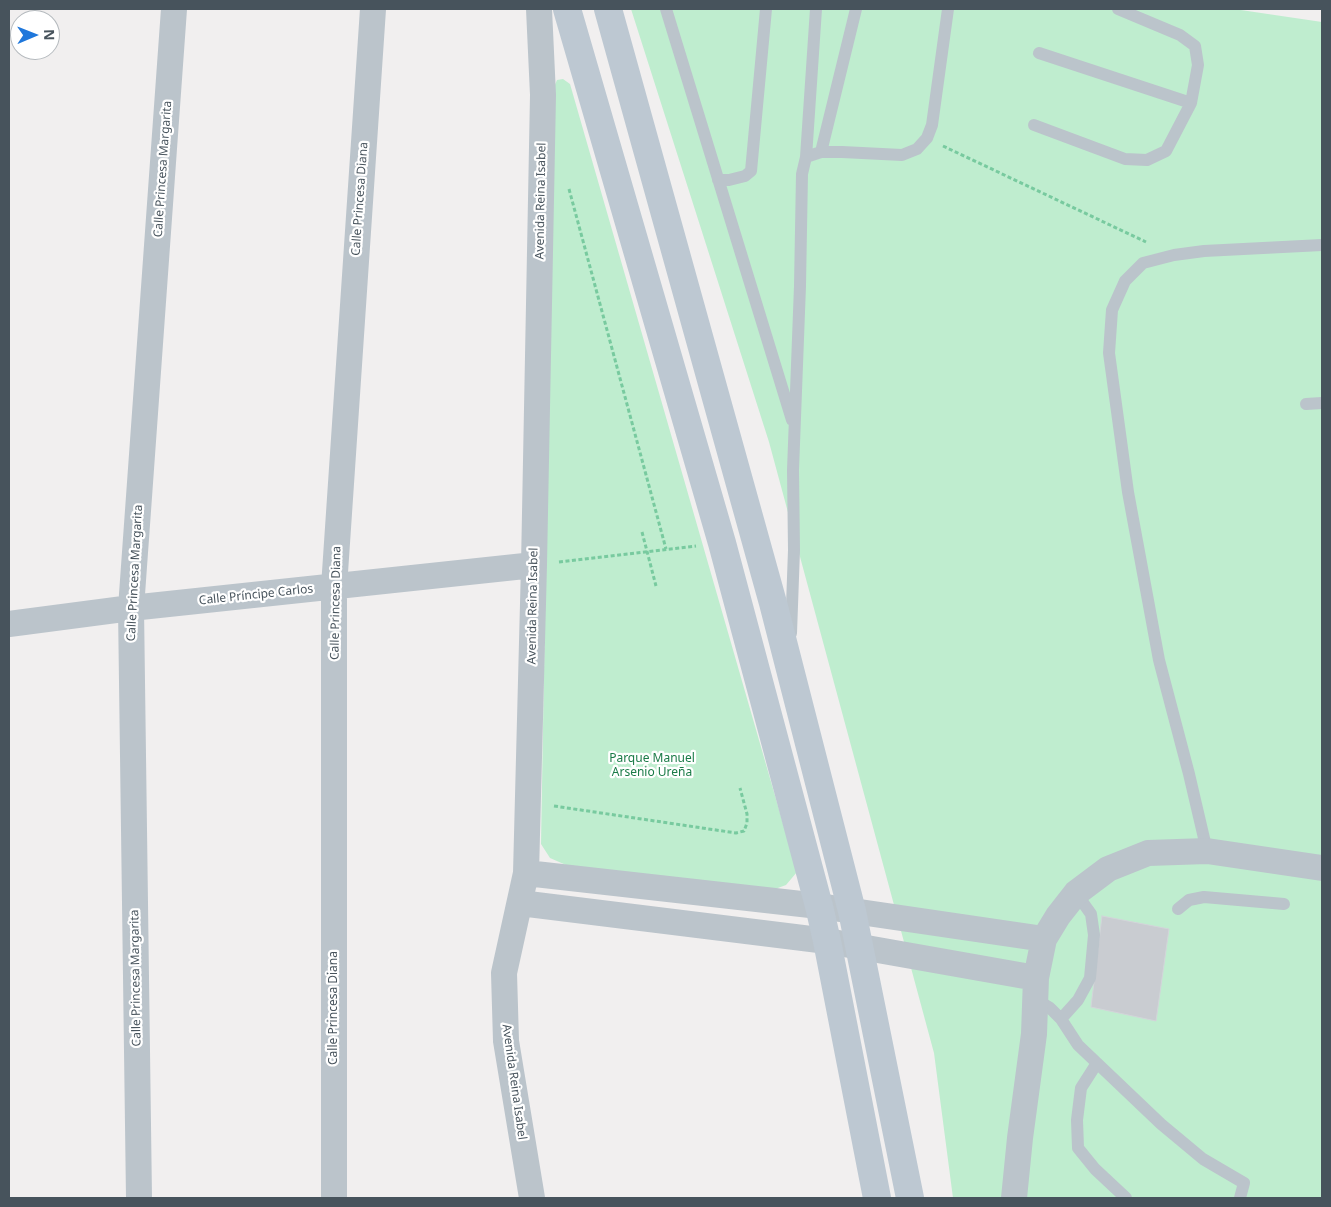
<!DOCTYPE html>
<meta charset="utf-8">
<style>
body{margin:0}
#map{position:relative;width:1331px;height:1207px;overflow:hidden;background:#f1efef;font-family:"Noto Sans",sans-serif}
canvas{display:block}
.frame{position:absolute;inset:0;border:10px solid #47535c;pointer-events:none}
.north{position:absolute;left:10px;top:10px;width:50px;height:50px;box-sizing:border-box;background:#fff;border:1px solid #b5babe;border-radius:50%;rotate:89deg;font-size:14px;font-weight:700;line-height:20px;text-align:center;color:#47535c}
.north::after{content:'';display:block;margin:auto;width:18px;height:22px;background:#1f77db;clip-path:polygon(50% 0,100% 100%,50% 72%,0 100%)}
</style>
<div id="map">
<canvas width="1331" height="1207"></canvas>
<div class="frame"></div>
<div class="north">N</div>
</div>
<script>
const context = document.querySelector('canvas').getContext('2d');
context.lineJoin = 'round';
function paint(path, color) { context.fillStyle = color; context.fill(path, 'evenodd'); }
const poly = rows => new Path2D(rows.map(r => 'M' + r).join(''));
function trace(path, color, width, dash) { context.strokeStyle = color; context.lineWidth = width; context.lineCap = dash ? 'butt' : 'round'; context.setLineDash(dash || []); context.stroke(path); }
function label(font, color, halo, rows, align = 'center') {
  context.font = font + ' "Noto Sans",sans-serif'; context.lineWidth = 4.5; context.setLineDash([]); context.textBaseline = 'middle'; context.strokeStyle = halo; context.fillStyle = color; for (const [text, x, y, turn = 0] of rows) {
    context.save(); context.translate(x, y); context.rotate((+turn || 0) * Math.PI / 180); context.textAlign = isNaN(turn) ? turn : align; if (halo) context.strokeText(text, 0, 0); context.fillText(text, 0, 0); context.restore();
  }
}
const green = poly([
 [631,9,1234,9,1322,22,1322,1198,953,1198,934,1053,769,442],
 [563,79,570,84,797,872,786,885,767,892,566,865,550,858,541,844,554,87,557,80]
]);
const building = poly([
 [1102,916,1169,929,1156,1021,1091,1007,1102,916]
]);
const path = poly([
 [943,146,1146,242],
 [569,189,666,549],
 [642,532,656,586],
 [559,562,696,546],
 [554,806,736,833,744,831,747,823,747,814,740,788]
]);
const service = poly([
 [666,9,792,420],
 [1039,53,1191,103],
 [1034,125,1125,159,1147,160,1166,151,1191,103,1198,65,1195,46,1180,35,1118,9],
 [821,152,856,9],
 [806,157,821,152,842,152,902,155,917,149,927,138,932,125,948,9],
 [718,180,729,180,745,176,751,171,766,9],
 [1306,404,1322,403],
 [791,633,794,550,793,470,800,286,802,174,806,157,816,9],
 [1207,851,1189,774,1159,660,1128,492,1109,353,1112,310,1125,281,1143,263,1174,255,1204,251,1322,245],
 [1178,909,1189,900,1204,897,1284,904],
 [1035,999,1050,1008,1061,1019,1078,1045,1161,1124,1203,1159,1244,1183,1240,1198],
 [1061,1019,1078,1000,1090,978,1094,935,1091,914,1076,893],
 [1097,1063,1081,1088,1077,1120,1078,1148,1095,1169,1126,1198]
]);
const minor = poly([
 [9,624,131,608,534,565],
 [526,873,819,906,1044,939],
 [520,903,827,941,1036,978],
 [139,1198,131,608,174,9],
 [334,1198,334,587,373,9],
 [532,1198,506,1041,504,973,526,873,534,565,543,95,539,9],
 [1014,1198,1020,1138,1034,1034,1036,978,1044,939,1058,916,1076,893,1108,869,1148,853,1207,851,1322,868]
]);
const secondary = poly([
 [567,9,722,543,819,906,827,941,877,1198],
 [608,9,773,603,852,911,910,1198]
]);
const streetNames = [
 ["Calle Princesa Margarita",163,169,-86],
 ["Calle Princesa Diana",360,199,-86],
 ["Avenida Reina Isabel",541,201,-89],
 ["Calle Princesa Margarita",135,573,-87],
 ["Calle Príncipe Carlos",256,595,-6],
 ["Calle Princesa Diana",336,603,-89],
 ["Avenida Reina Isabel",533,606,-89],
 ["Calle Princesa Margarita",136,978,-91],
 ["Calle Princesa Diana",334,1008,-90],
 ["Avenida Reina Isabel",514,1082,82]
];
const parkNames = [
 ["Parque Manuel",652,759],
 ["Arsenio Ureña",652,773]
];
paint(green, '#bfedcf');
paint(building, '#c9ccd1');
trace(building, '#d3d5da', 1);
trace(path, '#78ca9f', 3, [4, 2.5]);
trace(service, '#bbc4cb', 12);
trace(minor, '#bbc4cb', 26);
trace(secondary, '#bdc8d2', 28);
label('12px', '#47535c', '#fff', streetNames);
label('12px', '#1a7b47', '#fff', parkNames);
</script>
